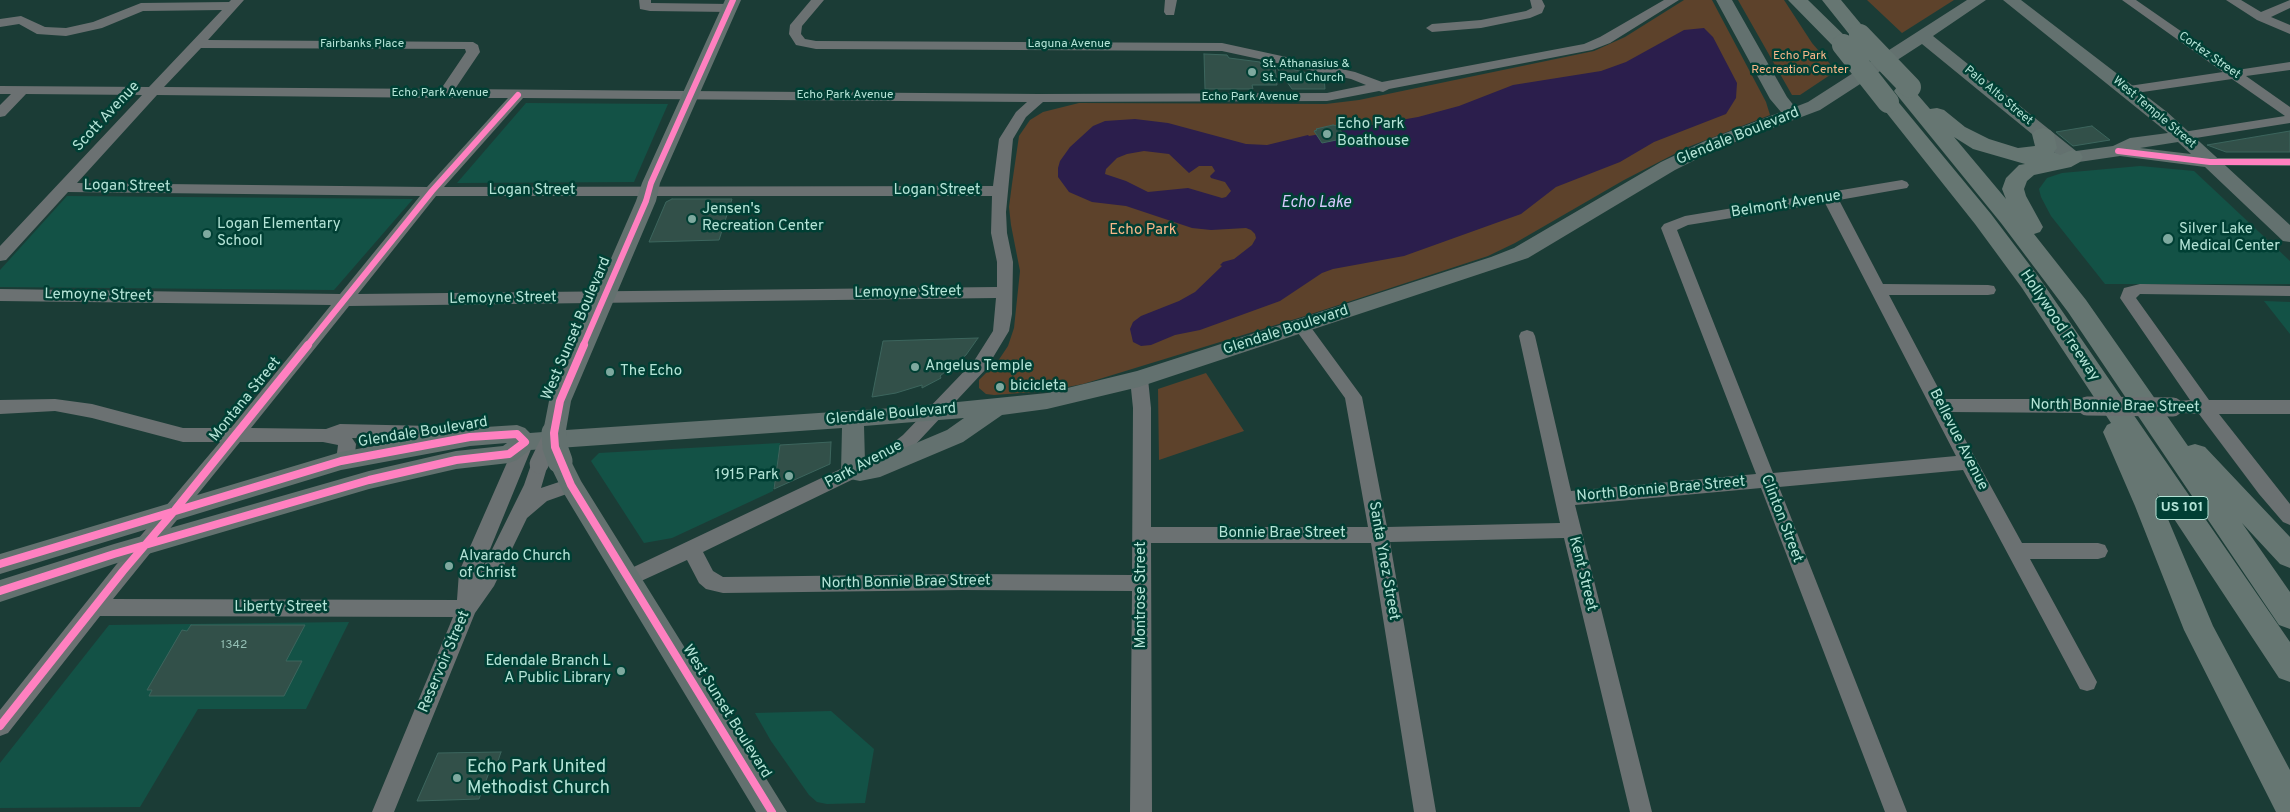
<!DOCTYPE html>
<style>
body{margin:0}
canvas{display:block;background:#1b3c36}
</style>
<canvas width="2290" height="812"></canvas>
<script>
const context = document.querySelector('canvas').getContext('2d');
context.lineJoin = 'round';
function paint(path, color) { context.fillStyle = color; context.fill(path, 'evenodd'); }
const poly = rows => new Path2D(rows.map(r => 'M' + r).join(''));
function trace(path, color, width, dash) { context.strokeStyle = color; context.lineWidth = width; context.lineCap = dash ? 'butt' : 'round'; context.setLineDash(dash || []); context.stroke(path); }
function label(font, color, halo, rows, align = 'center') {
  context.font = font + ' Overpass,sans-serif'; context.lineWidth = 5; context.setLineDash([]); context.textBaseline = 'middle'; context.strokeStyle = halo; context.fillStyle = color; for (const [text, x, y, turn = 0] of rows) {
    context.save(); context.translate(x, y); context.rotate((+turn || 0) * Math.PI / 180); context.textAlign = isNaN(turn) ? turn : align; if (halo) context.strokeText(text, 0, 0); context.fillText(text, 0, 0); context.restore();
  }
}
const built = poly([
 [526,103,668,104,634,182,457,183],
 [2140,166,2194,171,2290,261,2290,284,2105,284,2051,216,2041,197,2039,189,2047,178,2062,173],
 [67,196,413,199,334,290,0,287,0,270],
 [2264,301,2290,302,2290,334],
 [780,443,773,491,672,538,644,543,591,461,599,453],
 [349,622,306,709,198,709,140,807,0,808,0,763,109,625],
 [831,711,874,749,865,803,827,804,817,802,809,795,771,741,755,713]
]);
const green = poly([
 [1684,0,1712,0,1766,102,1770,115,1688,147,1624,180,1515,243,1488,256,1305,316,1083,384,1047,391,994,395,986,394,979,388,979,380,998,361,1008,346,1014,328,1020,271,1011,225,1009,207,1012,184,1019,136,1030,120,1043,112,1079,103,1326,104,1359,100,1594,51,1625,37],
 [1738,0,1784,0,1812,43,1836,71,1800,95,1792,95],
 [1867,0,1954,0,1902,33],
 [1206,373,1244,431,1159,460,1158,389]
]);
const water = poly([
 [1704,28,1713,37,1737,83,1736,98,1726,114,1654,142,1620,162,1556,187,1521,214,1404,256,1333,269,1322,273,1280,301,1200,330,1175,335,1151,345,1141,346,1133,342,1130,329,1133,322,1141,316,1179,301,1195,292,1222,266,1220,265,1223,262,1234,259,1252,245,1256,238,1255,234,1251,230,1246,228,1211,230,1192,228,1126,206,1092,202,1069,192,1058,177,1058,168,1060,161,1070,147,1093,126,1105,121,1135,119,1168,123,1246,144,1267,145,1308,135,1309,136,1418,117,1459,106,1513,85,1601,71,1626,62,1684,30],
 [1144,151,1169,154,1189,173,1199,166,1212,166,1215,171,1210,176,1211,178,1225,182,1231,191,1226,197,1222,198,1188,188,1148,192,1126,181,1105,174,1106,169,1117,158,1127,154]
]);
const building = poly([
 [1204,54,1227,55,1229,58,1260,62,1261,66,1275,66,1277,85,1252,85,1253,89,1205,89,1204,54],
 [1275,65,1324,77,1325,89,1292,89,1275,65],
 [1333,125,1337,126,1346,138,1322,143,1314,131,1317,130,1316,129,1333,125],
 [2092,126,2110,140,2073,146,2056,132,2092,126],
 [2290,131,2290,152,2226,152,2207,145,2290,131],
 [672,199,732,199,719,240,649,242,666,202,672,199],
 [978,338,966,355,940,376,941,378,922,388,922,385,896,393,872,397,883,341,978,338],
 [831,442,830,464,774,489,780,445,831,442],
 [191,625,305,625,286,661,302,661,284,696,149,696,152,690,147,690,182,630,187,631,191,625],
 [501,752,495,770,490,770,479,799,417,801,438,753,501,752]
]);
const minor = poly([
 [231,0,244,0,208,40,473,42,478,45,480,52,455,89,1039,94,1327,93,1366,85,1351,79,1222,51,816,49,796,45,789,34,790,25,811,0,824,0,802,26,801,34,805,39,816,41,1222,43,1355,72,1382,82,1584,44,1600,37,1664,0,1679,0,1610,43,1592,50,1389,89,1383,92,1379,91,1327,101,1043,102,1026,117,1013,139,1006,212,1007,233,1013,262,1012,314,1009,331,986,369,915,445,901,456,703,552,713,571,723,577,963,574,1132,575,1133,408,1130,379,1133,375,1139,373,1145,375,1148,379,1151,408,1151,527,1368,527,1345,398,1293,326,1295,322,1301,320,1307,322,1362,397,1387,527,1560,523,1519,336,1521,332,1527,330,1533,332,1535,336,1571,491,1756,474,1661,228,1664,224,1685,216,1902,180,1907,182,1909,185,1907,188,1839,200,1883,284,1988,285,1994,286,1996,290,1994,294,1988,295,1889,295,1944,399,2087,399,2093,401,2096,406,2093,411,2087,413,1950,412,2022,543,2098,543,2105,545,2108,551,2105,557,2098,559,2030,559,2097,682,2094,689,2087,691,2080,689,1963,470,1779,487,1907,812,1885,812,1761,488,1575,505,1652,812,1630,812,1564,538,1390,542,1436,812,1414,812,1371,543,1151,543,1152,812,1130,812,1132,591,963,590,723,593,706,589,699,583,687,560,628,587,621,585,618,579,621,573,889,446,903,435,974,361,993,331,996,298,349,306,251,428,326,429,340,424,432,426,468,431,471,436,468,441,462,443,432,440,352,438,356,444,355,454,347,466,341,468,335,466,332,461,337,453,338,445,323,442,240,442,113,599,457,600,459,572,516,442,519,437,525,435,531,437,534,442,479,576,524,485,533,459,539,457,545,459,548,464,541,488,571,478,578,480,580,485,578,490,547,501,527,518,494,586,475,613,394,812,372,812,453,617,100,616,8,733,0,736,0,710,116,565,220,442,183,442,92,418,55,411,0,414,0,400,55,399,92,404,183,428,231,428,331,305,0,301,0,289,340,294,420,196,68,192,6,260,0,261,0,246,142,95,26,94,5,116,0,117,0,105,11,94,0,94,0,86,149,87,222,10,143,11,102,28,66,36,37,34,19,24,0,27,0,19,21,16,45,27,66,28,93,22,141,3,229,2,231,0],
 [201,48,465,49,466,52,441,89,164,87,201,48],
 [157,95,445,98,508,98,427,187,77,183,157,95],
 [523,98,1027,102,1016,112,999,139,993,186,444,187,523,98],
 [436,196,992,196,991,233,997,262,997,287,358,294,436,196],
 [1825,203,1956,456,1773,473,1677,230,1688,225,1825,203],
 [639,0,651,0,651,3,730,4,736,8,730,12,650,11,640,9,639,0],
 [1165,0,1177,0,1174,15,1166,15,1164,12,1165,0],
 [1530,0,1542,0,1545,6,1542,13,1530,18,1481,28,1432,32,1426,28,1432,24,1481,20,1526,11,1532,8,1530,0],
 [2122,0,2136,0,2237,70,2290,62,2290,70,2246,76,2290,107,2290,123,2183,140,2178,139,2176,136,2183,132,2285,116,2232,79,2129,94,2124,93,2122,90,2129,86,2223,72,2122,0],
 [2226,0,2241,0,2261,12,2290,0,2290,8,2271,17,2290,25,2290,34,2257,20,2226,0],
 [2210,158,2290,158,2290,166,2205,165,2203,162,2205,159,2210,158],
 [2140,284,2290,286,2290,296,2140,294,2136,298,2209,400,2290,400,2290,414,2219,414,2290,504,2290,525,2283,522,2259,494,2199,414,2167,412,2164,407,2167,402,2190,400,2120,298,2124,288,2140,284]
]);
const major = poly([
 [725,0,741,0,660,183,656,201,571,401,566,430,908,407,1047,393,1137,371,1491,257,1514,248,1661,162,1707,140,1781,112,1770,99,1716,0,1732,0,1787,97,1795,107,1808,102,1967,0,1986,0,1933,36,2076,151,2113,146,2130,138,2168,133,2003,0,2021,0,2167,112,2189,132,2290,225,2290,242,2283,241,2205,167,2120,156,2072,163,2065,161,1922,44,1820,110,1719,148,1675,170,1528,258,1139,387,1047,409,1002,415,963,442,880,477,860,481,845,478,841,472,842,428,530,450,517,460,509,463,456,469,369,489,114,564,0,602,0,580,114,544,369,471,456,451,503,446,507,443,470,446,341,470,0,574,0,554,341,452,470,428,517,425,525,428,530,433,543,432,549,401,636,201,642,183,725,0],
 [2178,142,2191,154,2140,148,2178,142],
 [964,418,947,430,876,460,865,462,864,426,964,418],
 [560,452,568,455,581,481,787,812,756,812,563,492,548,461,552,455,560,452]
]);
const highway = poly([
 [1788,0,1808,0,1850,41,1853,45,1850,49,1843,51,1836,49,1788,0],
 [1822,0,1841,0,1870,35,1867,39,1860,41,1853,39,1822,0],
 [1904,85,1911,87,1930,109,1937,108,1944,110,1965,127,1989,139,2018,148,2035,146,2032,134,2036,130,2043,128,2050,130,2054,134,2057,148,2054,152,2060,155,2072,150,2080,152,2083,157,2080,162,2071,167,2034,175,2027,181,2024,189,2026,196,2043,227,2040,232,2034,234,2086,300,2188,446,2195,444,2205,447,2290,537,2290,568,2280,564,2242,523,2290,592,2290,629,2279,625,2068,312,2001,223,1897,95,1894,91,1897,87,1904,85],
 [1954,137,1973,149,2025,164,2019,165,2006,178,2002,189,2006,199,1954,137],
 [1888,96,1895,98,1991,214,2038,276,2290,642,2290,682,2279,678,2157,493,2213,626,2290,770,2290,812,2276,812,2184,630,2135,506,2103,432,2107,425,2111,423,2022,288,1975,224,1878,102,1881,98,1888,96]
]);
const minorBridge = poly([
 [2087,406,2173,407],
 [539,464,554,433]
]);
const majorBridge = poly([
 [554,433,555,447,560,461]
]);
const highwayBridge = poly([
 [1860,35,1910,87],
 [1843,45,1888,102]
]);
const cyclewayFar1 = poly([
 [2118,151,2210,162,2290,162],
 [307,346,432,191,518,95],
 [583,346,646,201,651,183,733,0]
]);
const cycleway = poly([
 [584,345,560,401,554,433,555,447,571,485,772,812],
 [0,564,341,461,470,437,517,434,525,442,509,454,456,460,369,480,114,554,0,591],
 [0,726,123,571,175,510,308,345]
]);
const markers = [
 [1252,72,5,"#7ea99f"],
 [1327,134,5,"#7ea99f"],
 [692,219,5,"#7ea99f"],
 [207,234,5,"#7ea99f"],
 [2168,239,6,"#7ea99f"],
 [915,367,5,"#7ea99f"],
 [610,372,5,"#7ea99f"],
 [1000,387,5,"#7ea99f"],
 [789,476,5,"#7ea99f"],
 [449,566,5,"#7ea99f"],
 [621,671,5,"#7ea99f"],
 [457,778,5,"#7ea99f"]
];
const farStreetnames = [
 ["Fairbanks Place",362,45],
 ["Laguna Avenue",1069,45],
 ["Cortez Street",2209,56,35],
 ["Echo Park Avenue",440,94],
 ["Echo Park Avenue",845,96],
 ["Palo Alto Street",1998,96,40],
 ["Echo Park Avenue",1250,98],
 ["West Temple Street",2154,113,40]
];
const farParknames = [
 ["Echo Park",1800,57],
 ["Recreation Center",1800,71]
];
const farPoinames = [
 ["St. Athanasius &",1262,65],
 ["St. Paul Church",1262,79]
];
const numberNames = [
 ["1342",234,646]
];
const shields = [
 [2182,508,52]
];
const shieldNames = [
 ["US 101",2182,508]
];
const streetNames = [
 ["Scott Avenue",107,117,-47],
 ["Glendale Boulevard",1738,137,-22],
 ["Logan Street",127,187,1],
 ["Logan Street",532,191],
 ["Logan Street",937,191],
 ["Belmont Avenue",1786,205,-9],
 ["Lemoyne Street",908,293,-1],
 ["Lemoyne Street",98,296,1],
 ["Lemoyne Street",503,299,-1],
 ["Hollywood Freeway",2059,326,56],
 ["West Sunset Boulevard",577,329,-67],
 ["Glendale Boulevard",1286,331,-18],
 ["Montana Street",246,400,-51],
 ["North Bonnie Brae Street",2115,407,1],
 ["Glendale Boulevard",891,415,-5],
 ["Glendale Boulevard",423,433,-9],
 ["Bellevue Avenue",1958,440,63],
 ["Park Avenue",864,465,-28],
 ["North Bonnie Brae Street",1661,490,-5],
 ["Clinton Street",1781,519,69],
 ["Bonnie Brae Street",1282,534],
 ["Santa Ynez Street",1383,561,80],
 ["Kent Street",1582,574,76],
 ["North Bonnie Brae Street",906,583,-1],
 ["Montrose Street",1142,595,-90],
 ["Liberty Street",281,608],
 ["Reservoir Street",445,662,-67],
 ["West Sunset Boulevard",726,712,58]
];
const poiNames = [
 ["Echo Park",1337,125],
 ["Boathouse",1337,142],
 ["Jensen's",702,210],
 ["Recreation Center",702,227],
 ["Logan Elementary",217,225],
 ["School",217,242],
 ["Silver Lake",2179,230],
 ["Medical Center",2179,247],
 ["Angelus Temple",925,367],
 ["The Echo",620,372],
 ["bicicleta",1010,387],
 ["1915 Park",779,476,"right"],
 ["Alvarado Church",459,557],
 ["of Christ",459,574],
 ["Edendale Branch L",611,662,"right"],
 ["A Public Library",611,679,"right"]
];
const parkNames = [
 ["Echo Park",1143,231]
];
const waterNames = [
 ["Echo Lake",1316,204]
];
const nearPoinames = [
 ["Echo Park United",467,768],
 ["Methodist Church",467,789]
];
paint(built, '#135246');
paint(green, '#5d422b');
paint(water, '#2b1e4c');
paint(building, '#325049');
trace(building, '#3c655d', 1);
paint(minor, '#6b7172');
paint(major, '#63716f');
paint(highway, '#667672');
trace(minorBridge, '#6b7172', 19);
trace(majorBridge, '#63716f', 25);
trace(highwayBridge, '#667672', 22);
trace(cyclewayFar1, '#ff80c0', 6);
trace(cycleway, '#ff80c0', 8);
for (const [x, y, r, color] of markers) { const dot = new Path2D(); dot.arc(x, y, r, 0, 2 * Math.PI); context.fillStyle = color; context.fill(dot); trace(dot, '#003f34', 2); }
label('12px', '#b4e4d7', '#003f34', farStreetnames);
label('12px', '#f8b789', '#003f34', farParknames);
label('12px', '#b4e4d7', '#003f34', farPoinames, 'left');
label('12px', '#94bfb4', null, numberNames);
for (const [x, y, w] of shields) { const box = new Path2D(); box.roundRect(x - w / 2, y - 11.5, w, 23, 4); context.fillStyle = '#003f34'; context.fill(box); trace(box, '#b4e4d7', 1); }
label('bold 14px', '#b4e4d7', null, shieldNames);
label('15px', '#b4e4d7', '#003f34', streetNames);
label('15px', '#b4e4d7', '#003f34', poiNames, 'left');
label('15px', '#f8b789', '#003f34', parkNames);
label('italic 16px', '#d6c9fc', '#003f34', waterNames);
label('18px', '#b4e4d7', '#003f34', nearPoinames, 'left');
</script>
